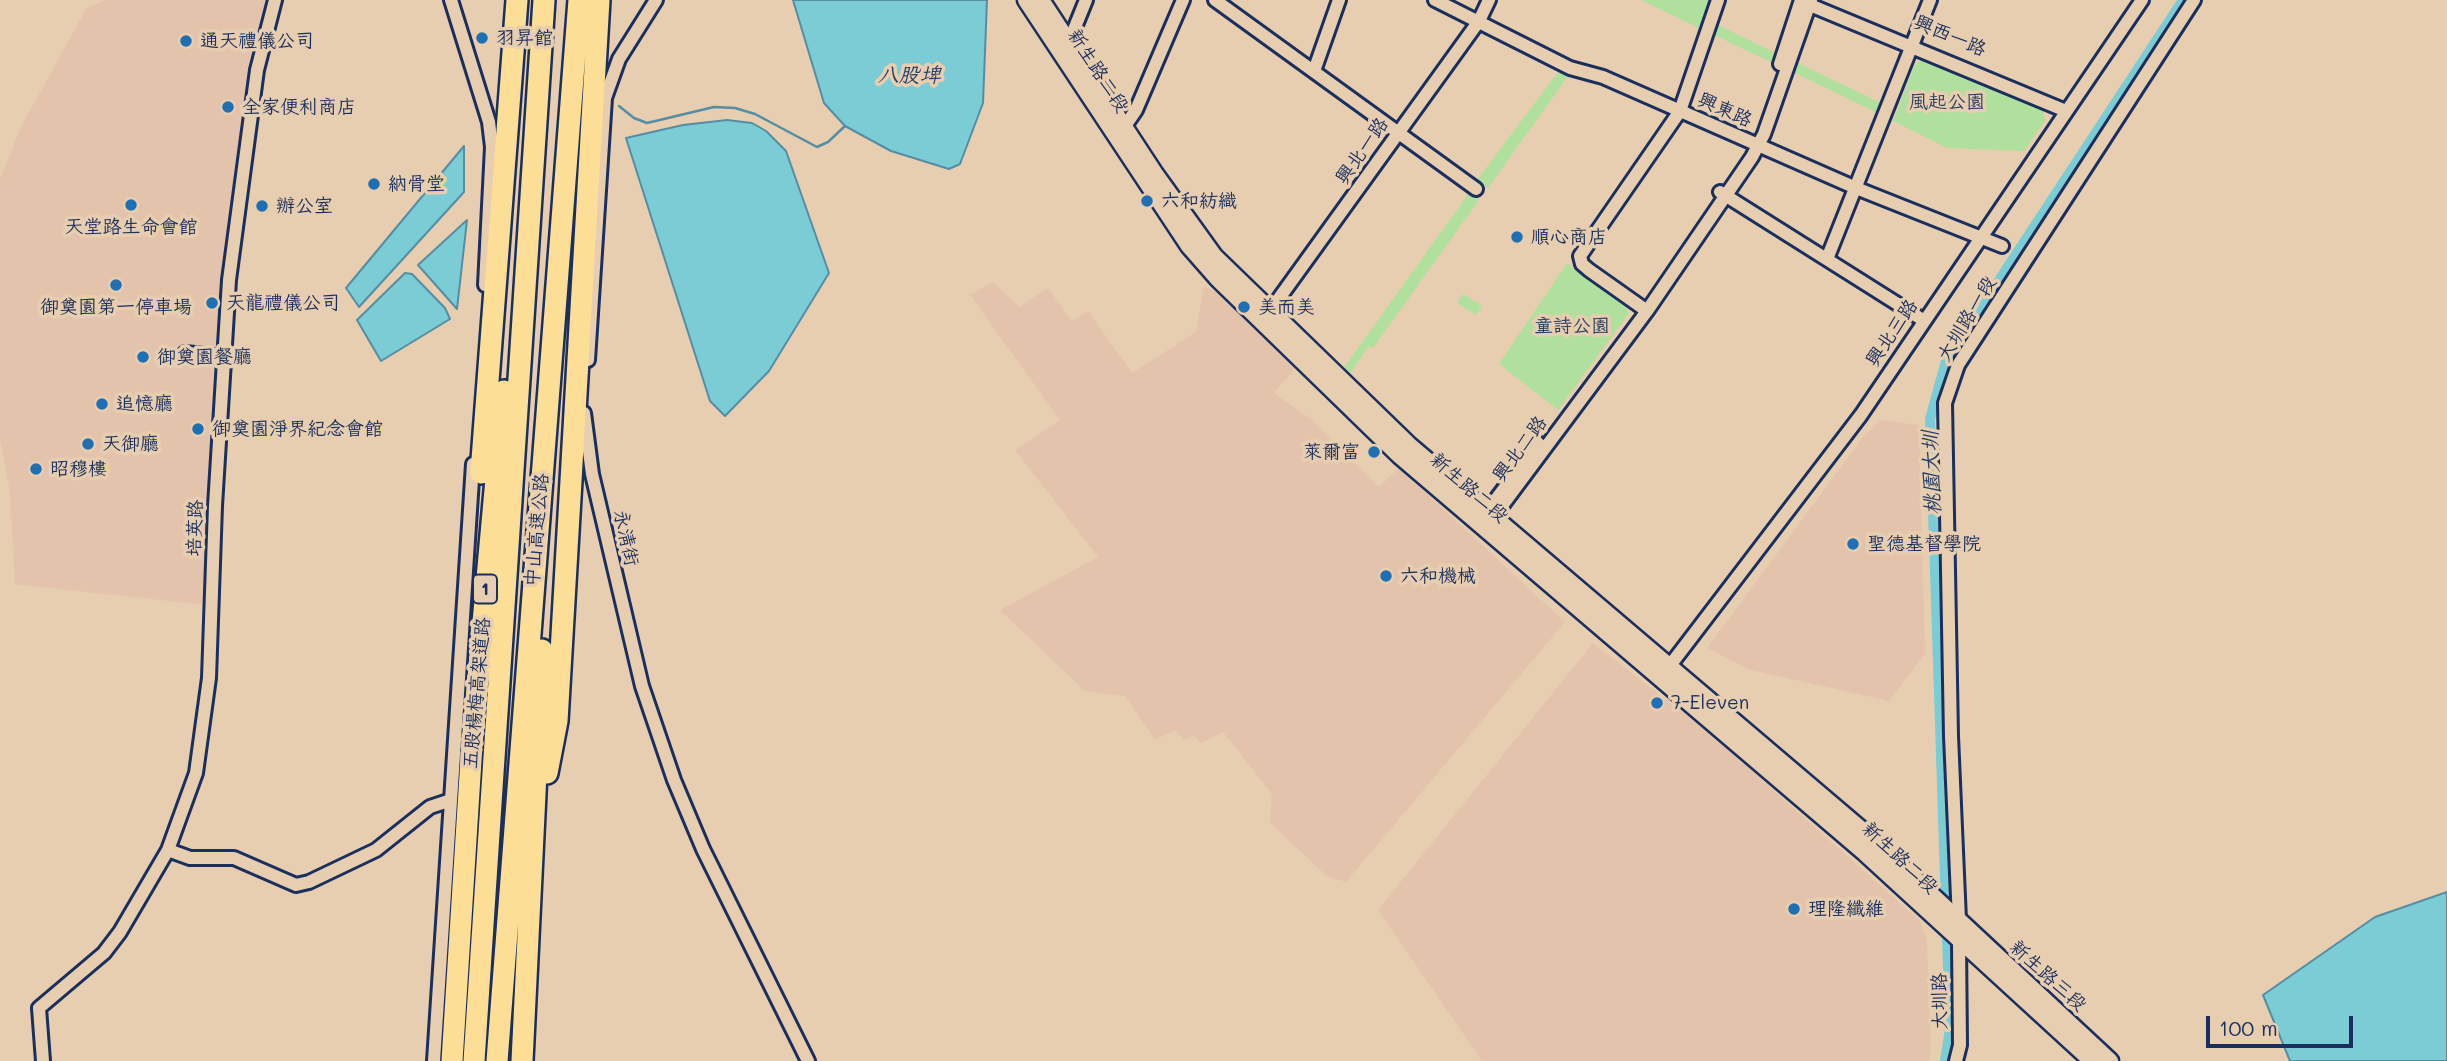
<!DOCTYPE html>
<meta charset="utf-8">
<style>
body{margin:0}
#map{position:relative;width:2447px;height:1061px;overflow:hidden;background:#e8ceb0;font-family:Mali,sans-serif}
canvas{display:block}
.scale{position:absolute;left:2206px;top:1016px;width:147px;height:32px;box-sizing:border-box;border:4px solid #1b2f5e;border-top:0;padding-left:9px;font-size:21px;line-height:24px;white-space:nowrap;color:#1b2f5e;-webkit-text-stroke:5px #e8ceb0;paint-order:stroke}
</style>
<div id="map">
<canvas width="2447" height="1061"></canvas>
<div class="scale">100 m</div>
</div>
<script>
const context = document.querySelector('canvas').getContext('2d');
context.lineJoin = 'round';
function paint(path, color) { context.fillStyle = color; context.fill(path, 'evenodd'); }
const poly = rows => new Path2D(rows.map(r => 'M' + r).join(''));
function trace(path, color, width, dash) { context.strokeStyle = color; context.lineWidth = width; context.lineCap = dash ? 'butt' : 'round'; context.setLineDash(dash || []); context.stroke(path); }
function label(font, color, halo, rows, align = 'center') {
  context.font = font + ' Mali,"LXGW WenKai TC",sans-serif'; context.lineWidth = 7; context.setLineDash([]); context.textBaseline = 'middle'; context.strokeStyle = halo; context.fillStyle = color; for (const [text, x, y, turn = 0] of rows) {
    context.save(); context.translate(x, y); context.rotate((+turn || 0) * Math.PI / 180); context.textAlign = isNaN(turn) ? turn : align; if (halo) context.strokeText(text, 0, 0); context.fillText(text, 0, 0); context.restore();
  }
}
const built = poly([
 [105,0,268,0,241,134,228,248,205,605,15,584,10,493,0,439,0,179,21,127,86,9],
 [993,282,1019,307,1048,288,1072,321,1088,311,1132,373,1196,332,1204,286,1220,294,1295,368,1274,393,1312,420,1379,487,1399,468,1565,622,1346,882,1327,876,1270,823,1272,794,1223,732,1201,743,1194,735,1184,740,1175,730,1155,740,1125,696,1085,691,1000,610,1098,557,1015,450,1060,420,970,295],
 [1879,420,1919,425,1925,654,1889,701,1750,670,1707,648,1861,440],
 [1593,643,1707,731,1920,921,1927,939,1931,1044,1929,1061,1482,1061,1378,910]
]);
const green = poly([
 [1641,0,1711,0,1701,29],
 [1718,25,1776,53,1773,63,1714,35],
 [1923,58,2043,109,2045,121,2024,151,1947,148,1893,121,1914,66],
 [1798,63,1883,104,1879,114,1795,73],
 [1561,68,1571,72,1488,188,1477,180],
 [1469,193,1479,200,1373,348,1369,346,1349,375,1343,369],
 [1567,263,1624,303,1629,313,1558,410,1499,364],
 [1463,294,1482,306,1476,315,1457,303]
]);
const water = poly([
 [793,0,987,0,983,103,960,164,949,169,891,151,845,126,824,103,793,0],
 [727,120,752,123,766,131,786,151,829,273,769,371,725,416,710,401,626,138,683,125,727,120],
 [464,146,464,192,359,307,346,288,464,146],
 [467,220,457,309,418,265,467,220],
 [405,273,412,274,445,308,450,319,381,361,357,320,405,273],
 [2447,892,2447,1061,2290,1061,2263,995,2375,917,2447,892]
]);
const stream = poly([
 [619,106,634,118,647,123,714,107,735,108,755,114,817,147,828,142,845,126]
]);
const canal = poly([
 [1945,1061,1950,1029,1930,419,1946,361,2183,0]
]);
const minor = poly([
 [451,0,489,122,492,147,485,285],
 [1215,0,1476,189],
 [1435,0,1570,68,1603,77,1856,188,2002,246],
 [1805,3,2066,111],
 [1069,42,1086,0],
 [1780,64,1801,0],
 [1314,71,1339,0],
 [1125,126,1136,110,1183,0],
 [1720,192,1923,320],
 [1827,259,1930,0],
 [1647,311,1589,270,1582,264,1580,256,1680,111,1718,0],
 [1267,315,1479,21,1489,0],
 [185,353,224,357],
 [588,360,605,98,619,59,656,0],
 [584,413,592,474,642,686,674,780,703,849,808,1061],
 [1482,518,1538,443],
 [1488,520,1493,518,1647,311,1752,157,1764,134,1811,0],
 [1665,672,1861,415,2142,0],
 [168,850,190,858,234,858,296,885,309,882,376,850,430,807,451,800],
 [1959,920,1951,736,1945,403,1958,365,2194,0],
 [43,1061,39,1008,104,953,120,932,168,850,196,773,209,678,215,506,229,280,257,70,275,0],
 [434,1061,473,464],
 [1956,1061,1960,1045,1959,941]
]);
const secondary = poly([
 [1026,0,1189,246,1218,279,1400,456,1865,853,2092,1061],
 [1041,0,1155,174,1214,256,1409,445,1863,831,2110,1061]
]);
const motorway = poly([
 [481,473,517,0],
 [547,773,557,721,599,0],
 [452,1061,472,744,504,391],
 [474,1061,544,0],
 [497,1061,579,0],
 [522,1061,542,650]
]);
const markers = [
 [482,38,7,"#1f6fb2"],
 [186,41,7,"#1f6fb2"],
 [228,107,7,"#1f6fb2"],
 [374,184,7,"#1f6fb2"],
 [1147,201,7,"#1f6fb2"],
 [131,205,7,"#1f6fb2"],
 [262,206,7,"#1f6fb2"],
 [1517,237,7,"#1f6fb2"],
 [116,285,7,"#1f6fb2"],
 [212,303,7,"#1f6fb2"],
 [1244,307,7,"#1f6fb2"],
 [143,357,7,"#1f6fb2"],
 [102,404,7,"#1f6fb2"],
 [198,429,7,"#1f6fb2"],
 [88,444,7,"#1f6fb2"],
 [1374,452,7,"#1f6fb2"],
 [36,469,7,"#1f6fb2"],
 [1853,544,7,"#1f6fb2"],
 [1386,576,7,"#1f6fb2"],
 [1657,703,7,"#1f6fb2"],
 [1794,909,7,"#1f6fb2"]
];
const shields = [
 [485,589,24]
];
const shieldNames = [
 ["1",485,589]
];
const streetNames = [
 ["興西一路",1950,36,23],
 ["新生路二段",1098,71,57],
 ["興東路",1725,110,24],
 ["興北一路",1362,151,-55],
 ["大圳路一段",1967,319,-59],
 ["興北三路",1892,333,-56],
 ["興北二路",1520,449,-53],
 ["新生路二段",1469,488,41],
 ["培英路",195,528,-88],
 ["中山高速公路",537,530,-85],
 ["永清街",626,538,78],
 ["五股楊梅高架道路",477,693,-85],
 ["新生路二段",1900,858,43],
 ["新生路三段",2048,976,42],
 ["大圳路",1940,1001,-91]
];
const poiNames = [
 ["羽昇館",496,38],
 ["通天禮儀公司",200,41],
 ["全家便利商店",242,107],
 ["納骨堂",388,184],
 ["六和紡織",1161,201],
 ["辦公室",276,206],
 ["天堂路生命會館",131,227,"center"],
 ["順心商店",1531,237],
 ["天龍禮儀公司",226,303],
 ["御奠園第一停車場",116,307,"center"],
 ["美而美",1258,307],
 ["御奠園餐廳",157,357],
 ["追憶廳",116,404],
 ["御奠園淨界紀念會館",212,429],
 ["天御廳",102,444],
 ["萊爾富",1360,452,"right"],
 ["昭穆樓",50,469],
 ["聖德基督學院",1867,544],
 ["六和機械",1400,576],
 ["7-Eleven",1671,703],
 ["理隆纖維",1808,909]
];
const parkNames = [
 ["風起公園",1947,102],
 ["童詩公園",1572,326]
];
const waterNames = [
 ["八股埤",909,76],
 ["桃園大圳",1932,473,-92]
];
paint(built, '#e3c3ac');
paint(green, '#b1df9e');
paint(water, '#7bccd4');
trace(water, '#558da5', 2);
trace(stream, '#558da5', 2.5);
trace(canal, '#7bccd4', 10);
trace(minor, '#1b2f5e', 18);
trace(secondary, '#1b2f5e', 21);
trace(motorway, '#1b2f5e', 26);
trace(minor, '#e8ceb0', 12);
trace(secondary, '#e8ceb0', 16);
trace(motorway, '#fdde96', 21);
for (const [x, y, r, color] of markers) { const dot = new Path2D(); dot.arc(x, y, r, 0, 2 * Math.PI); context.fillStyle = color; context.fill(dot); trace(dot, '#e8ceb0', 2.5); }
for (const [x, y, w] of shields) { const box = new Path2D(); box.roundRect(x - w / 2, y - 14.5, w, 29, 5); context.fillStyle = '#e8ceb0'; context.fill(box); trace(box, '#1b2f5e', 2); }
label('bold 18px', '#1b2f5e', null, shieldNames);
label('19px', '#1b2f5e', '#e8ceb0', streetNames);
label('19px', '#1b2f5e', '#e8ceb0', poiNames, 'left');
label('19px', '#2a4164', '#e8ceb0', parkNames);
label('italic 21px', '#253f6a', '#e8ceb0', waterNames);
</script>
